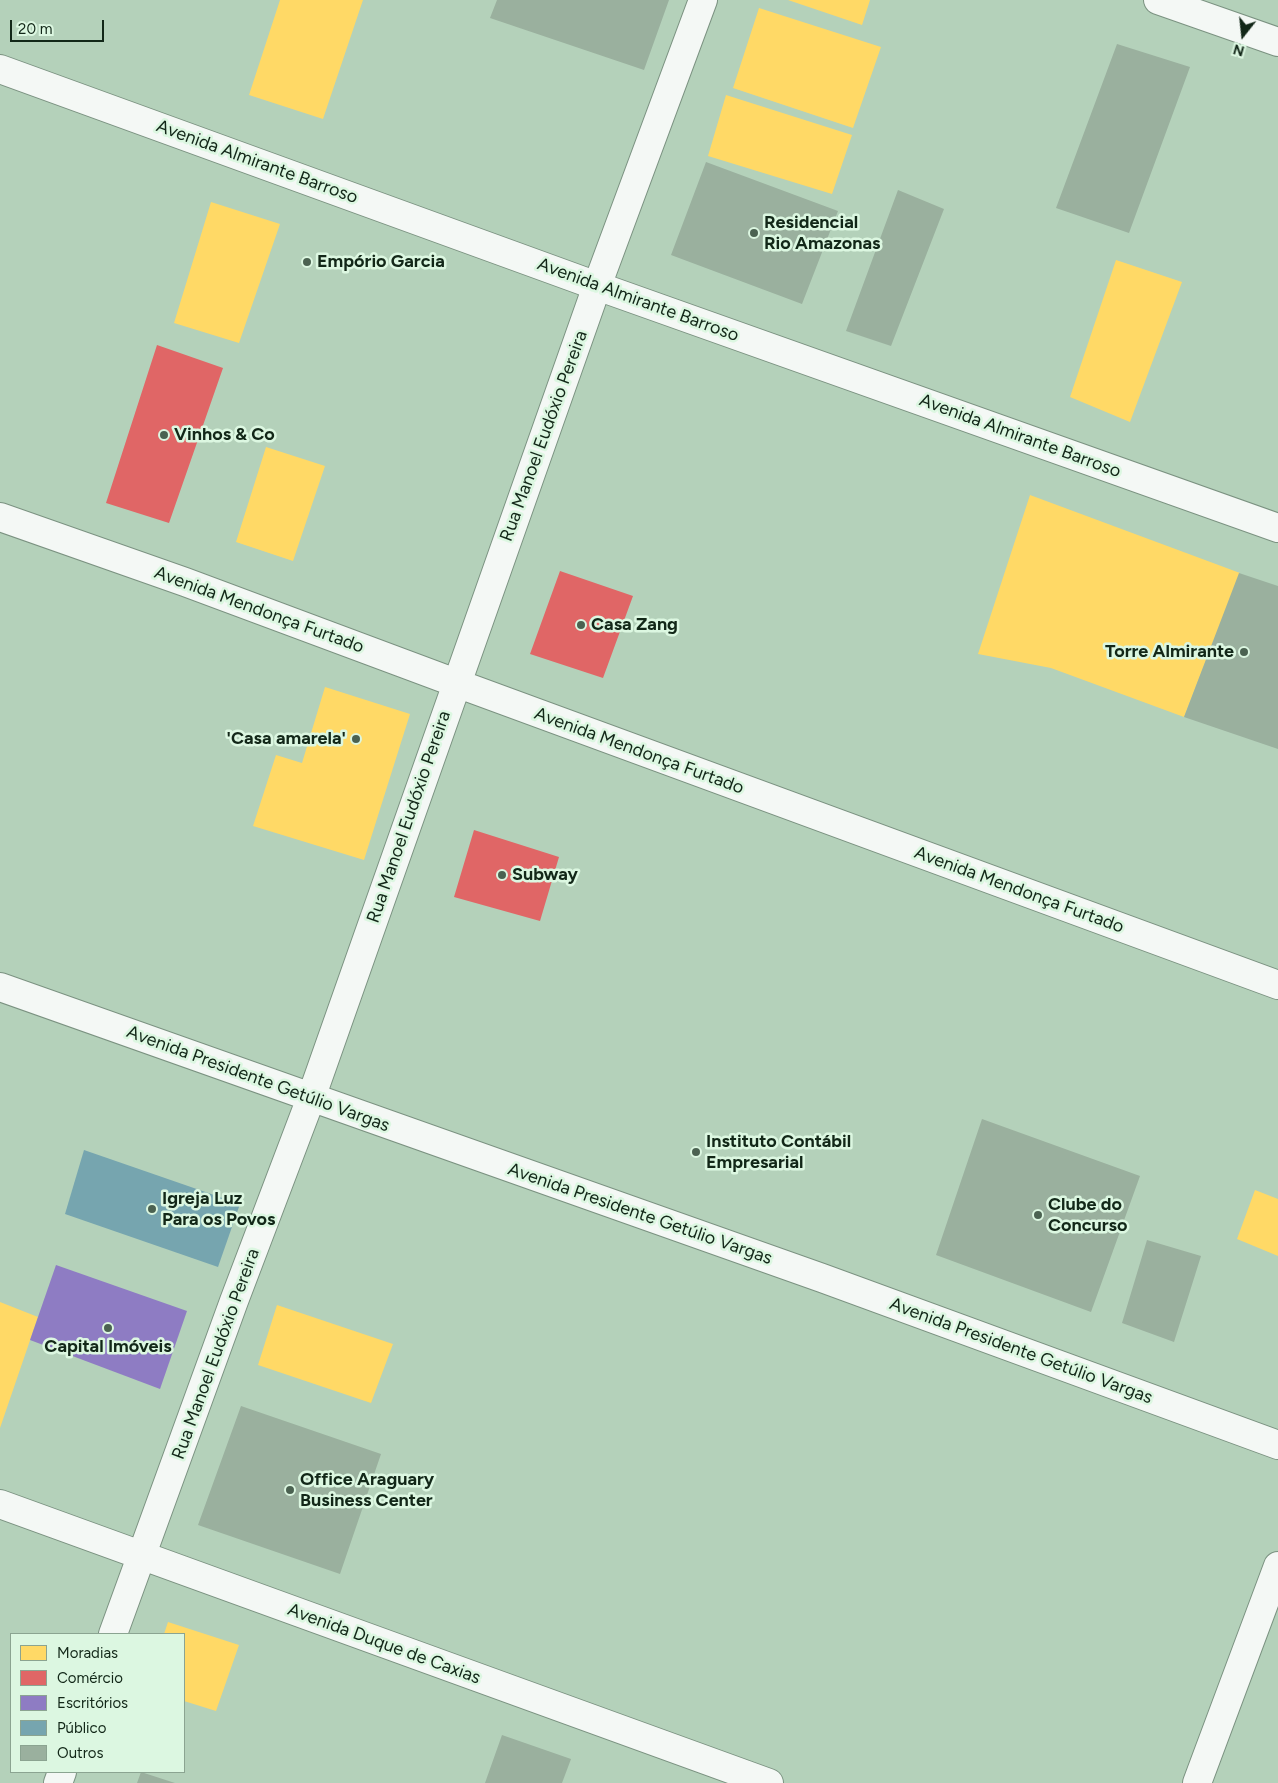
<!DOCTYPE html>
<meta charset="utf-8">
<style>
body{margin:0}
#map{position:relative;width:1278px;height:1783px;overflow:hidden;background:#b4d1ba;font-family:Figtree,sans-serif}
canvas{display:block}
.legend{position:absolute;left:10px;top:1633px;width:175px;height:140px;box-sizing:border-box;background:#dcf7e1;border:1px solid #8ba491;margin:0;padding:6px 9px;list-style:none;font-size:15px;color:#122718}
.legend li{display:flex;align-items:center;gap:10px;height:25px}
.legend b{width:25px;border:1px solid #8ba491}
.north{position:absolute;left:1218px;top:10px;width:50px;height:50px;-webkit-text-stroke:4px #dcf7e1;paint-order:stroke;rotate:196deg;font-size:14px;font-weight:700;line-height:20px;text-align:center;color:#122718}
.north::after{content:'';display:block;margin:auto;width:18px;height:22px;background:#122718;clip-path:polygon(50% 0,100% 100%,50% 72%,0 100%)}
.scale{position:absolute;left:10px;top:20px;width:94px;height:22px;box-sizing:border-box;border:2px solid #122718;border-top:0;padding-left:6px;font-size:15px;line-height:18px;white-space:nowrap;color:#122718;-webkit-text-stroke:4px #dcf7e1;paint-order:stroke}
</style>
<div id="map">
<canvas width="1278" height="1783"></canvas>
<ul class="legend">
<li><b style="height:14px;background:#ffd966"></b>Moradias</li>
<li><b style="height:14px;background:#e06666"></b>Comércio</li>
<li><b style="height:14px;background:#8e7cc3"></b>Escritórios</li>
<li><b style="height:14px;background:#76a5af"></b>Público</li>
<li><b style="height:14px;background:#9ab09e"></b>Outros</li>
</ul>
<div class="north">N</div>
<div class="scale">20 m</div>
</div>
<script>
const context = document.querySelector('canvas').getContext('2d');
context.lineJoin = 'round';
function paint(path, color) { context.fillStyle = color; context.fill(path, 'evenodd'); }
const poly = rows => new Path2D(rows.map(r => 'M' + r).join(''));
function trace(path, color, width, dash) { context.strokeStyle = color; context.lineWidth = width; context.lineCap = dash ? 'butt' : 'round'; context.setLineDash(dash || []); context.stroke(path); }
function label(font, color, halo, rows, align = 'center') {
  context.font = font + ' Figtree,sans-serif'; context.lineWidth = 5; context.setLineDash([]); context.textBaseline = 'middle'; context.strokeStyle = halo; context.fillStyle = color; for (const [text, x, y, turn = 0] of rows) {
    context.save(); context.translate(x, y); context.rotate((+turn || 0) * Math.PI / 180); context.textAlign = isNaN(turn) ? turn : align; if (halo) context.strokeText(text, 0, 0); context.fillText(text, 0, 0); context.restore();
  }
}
const homes = poly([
 [280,0,363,0,323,119,249,95],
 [788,0,870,0,862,25],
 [759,8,881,47,853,128,733,88],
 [726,95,852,135,832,194,708,156],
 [211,202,280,224,239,343,174,323],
 [1116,260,1182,282,1130,422,1070,397],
 [266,447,325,466,293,561,236,542],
 [1030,495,1240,573,1184,717,1051,668,978,654],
 [325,687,410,714,364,860,253,826,276,755,302,763],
 [1255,1190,1278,1199,1278,1256,1237,1239],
 [0,1302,38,1317,0,1428],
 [277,1305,393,1344,371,1403,258,1365],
 [168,1622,239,1645,216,1711,184,1701,184,1634,164,1634]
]);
const shops = poly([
 [157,345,223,368,169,523,106,503],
 [560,571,633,596,603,678,530,654],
 [474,830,559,857,540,921,454,897]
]);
const offices = poly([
 [56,1265,187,1311,160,1389,30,1340]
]);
const public = poly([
 [84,1150,240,1204,218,1267,65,1214]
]);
const building = poly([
 [497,0,669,0,644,70,490,18],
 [1117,44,1190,67,1129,233,1056,208],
 [706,162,838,211,802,304,671,255],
 [898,190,944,209,891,346,846,331],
 [1239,573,1278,586,1278,749,1184,717],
 [982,1119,1140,1176,1091,1312,936,1255],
 [1147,1240,1201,1256,1174,1342,1122,1323],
 [241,1406,381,1454,340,1574,198,1525],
 [502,1735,571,1759,562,1783,485,1783],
 [141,1772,175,1783,137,1783]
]);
const minor = poly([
 [0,69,597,286,1278,528],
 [0,517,185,582,456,683,1278,985],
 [0,987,822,1278,1278,1445],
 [0,1504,769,1783],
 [113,1634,234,1301,311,1098,597,286,703,0],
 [58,1783,62,1772],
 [1197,1783,1278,1566]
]);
const major = poly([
 [1158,0,1278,42]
]);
const markers = [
 [754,233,5,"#4b6251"],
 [307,262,5,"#4b6251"],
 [164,435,5,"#4b6251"],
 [581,625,5,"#4b6251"],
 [1244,652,5,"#4b6251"],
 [356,739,5,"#4b6251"],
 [502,875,5,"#4b6251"],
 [696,1152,5,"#4b6251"],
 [152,1209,5,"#4b6251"],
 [1038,1215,5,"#4b6251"],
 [108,1328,5,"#4b6251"],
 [290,1490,5,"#4b6251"]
];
const streetNames = [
 ["Avenida Almirante Barroso",257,162,20],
 ["Avenida Almirante Barroso",638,300,20],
 ["Rua Manoel Eudóxio Pereira",544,436,-70],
 ["Avenida Almirante Barroso",1020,436,20],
 ["Avenida Mendonça Furtado",259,610,20],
 ["Avenida Mendonça Furtado",639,751,20],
 ["Rua Manoel Eudóxio Pereira",409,817,-71],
 ["Avenida Mendonça Furtado",1019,890,20],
 ["Avenida Presidente Getúlio Vargas",258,1079,20],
 ["Avenida Presidente Getúlio Vargas",640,1214,19],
 ["Avenida Presidente Getúlio Vargas",1021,1351,20],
 ["Rua Manoel Eudóxio Pereira",216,1354,-70],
 ["Avenida Duque de Caxias",384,1644,20]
];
const poiNames = [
 ["Residencial",764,223],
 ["Rio Amazonas",764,244],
 ["Empório Garcia",317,262],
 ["Vinhos & Co",174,435],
 ["Casa Zang",591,625],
 ["Torre Almirante",1234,652,"right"],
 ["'Casa amarela'",346,739,"right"],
 ["Subway",512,875],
 ["Instituto Contábil",706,1142],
 ["Empresarial",706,1163],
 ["Igreja Luz",162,1199],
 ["Para os Povos",162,1220],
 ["Clube do",1048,1205],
 ["Concurso",1048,1226],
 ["Capital Imóveis",108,1347,"center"],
 ["Office Araguary",300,1480],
 ["Business Center",300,1501]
];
paint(homes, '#ffd966');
paint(shops, '#e06666');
paint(offices, '#8e7cc3');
paint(public, '#76a5af');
paint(building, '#9ab09e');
trace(minor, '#7b9281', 30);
trace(major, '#7b9281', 30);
trace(minor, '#f4f8f5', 28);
trace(major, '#f4f8f5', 28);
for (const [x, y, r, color] of markers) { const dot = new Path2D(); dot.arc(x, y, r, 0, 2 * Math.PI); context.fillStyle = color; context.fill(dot); trace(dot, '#dcf7e1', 2); }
label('18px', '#122718', '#dcf7e1', streetNames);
label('bold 18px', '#122718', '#dcf7e1', poiNames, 'left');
</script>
